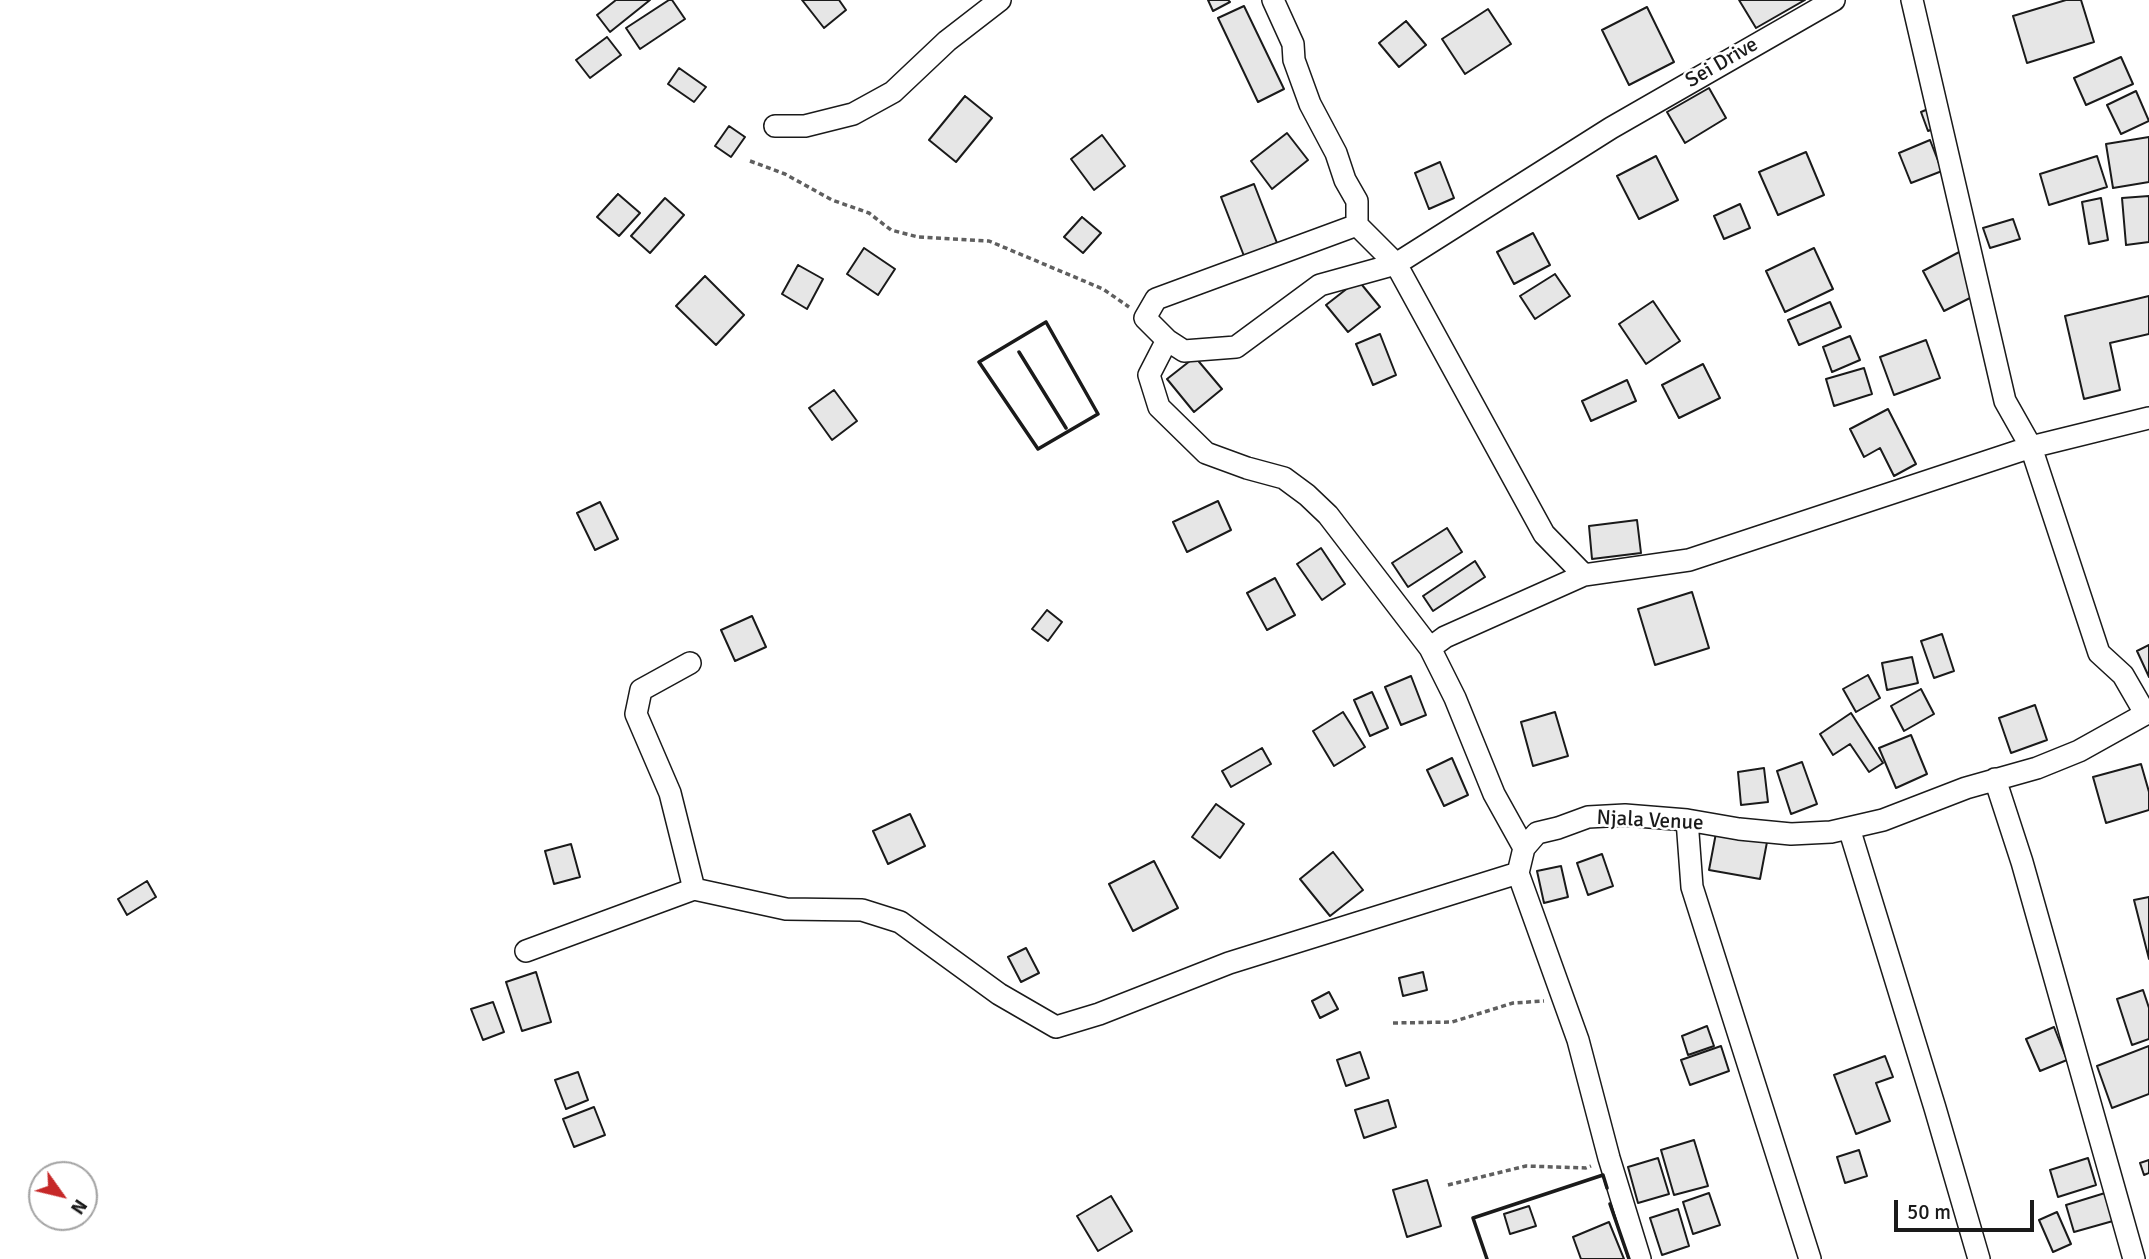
<!DOCTYPE html>
<style>
body{margin:0}
#map{position:relative;width:2149px;height:1259px;overflow:hidden;background:#fff;font-family:Signika,sans-serif}
canvas{display:block}
.north{position:absolute;left:28px;top:1161px;width:70px;height:70px;box-sizing:border-box;background:#fff;border:2px solid #a3a3a3;border-radius:50%;rotate:124deg;font-size:19px;font-weight:700;line-height:28px;text-align:center;color:#1a1a1a}
.north::after{content:'';display:block;margin:auto;width:24px;height:32px;background:#c62828;clip-path:polygon(50% 0,100% 100%,50% 72%,0 100%)}
.scale{position:absolute;left:1894px;top:1200px;width:140px;height:32px;box-sizing:border-box;border:4px solid #1a1a1a;border-top:0;padding-left:9px;font-size:21px;line-height:24px;white-space:nowrap;color:#1a1a1a;-webkit-text-stroke:5px #fff;paint-order:stroke}
</style>
<div id="map">
<canvas width="2149" height="1259"></canvas>
<div class="north">N</div>
<div class="scale">50 m</div>
</div>
<script>
const context = document.querySelector('canvas').getContext('2d');
context.lineJoin = 'round';
function paint(path, color) { context.fillStyle = color; context.fill(path, 'evenodd'); }
const poly = rows => new Path2D(rows.map(r => 'M' + r).join(''));
function trace(path, color, width, dash) { context.strokeStyle = color; context.lineWidth = width; context.lineCap = dash ? 'butt' : 'round'; context.setLineDash(dash || []); context.stroke(path); }
function label(font, color, halo, rows, align = 'center') {
  context.font = font + ' Signika,sans-serif'; context.lineWidth = 5; context.setLineDash([]); context.textBaseline = 'middle'; context.strokeStyle = halo; context.fillStyle = color; for (const [text, x, y, turn = 0] of rows) {
    context.save(); context.translate(x, y); context.rotate((+turn || 0) * Math.PI / 180); context.textAlign = isNaN(turn) ? turn : align; if (halo) context.strokeText(text, 0, 0); context.fillText(text, 0, 0); context.restore();
  }
}
const building = poly([
 [616,0,650,0,610,32,597,15,616,0],
 [669,0,672,0,685,19,640,49,626,28,669,0],
 [802,0,839,0,846,10,824,28,802,0],
 [1208,0,1228,0,1230,2,1213,11,1208,0],
 [1739,0,1805,0,1756,28,1739,0],
 [2066,0,2081,0,2094,42,2027,63,2013,16,2066,0],
 [1244,6,1284,89,1258,102,1218,18,1244,6],
 [1647,7,1674,62,1629,85,1602,30,1647,7],
 [1488,9,1511,44,1465,74,1442,39,1488,9],
 [1406,21,1426,45,1399,67,1379,43,1406,21],
 [607,37,621,55,590,78,576,60,607,37],
 [2121,57,2133,84,2086,105,2074,78,2121,57],
 [679,68,706,87,694,102,668,84,679,68],
 [1709,88,1726,118,1685,143,1667,112,1709,88],
 [2136,91,2149,121,2121,134,2107,105,2136,91],
 [965,96,992,118,956,162,929,140,965,96],
 [1940,104,1947,124,1928,131,1921,112,1940,104],
 [729,126,745,137,731,157,715,146,729,126],
 [1287,133,1308,160,1272,189,1251,161,1287,133],
 [1102,135,1125,166,1094,190,1071,159,1102,135],
 [2149,137,2149,182,2113,188,2106,144,2149,137],
 [1930,140,1942,171,1911,183,1899,153,1930,140],
 [1806,152,1824,195,1778,215,1759,172,1806,152],
 [1656,156,1678,200,1639,219,1617,176,1656,156],
 [2097,156,2107,187,2049,205,2040,174,2097,156],
 [1440,162,1454,198,1429,209,1415,173,1440,162],
 [1254,184,1277,243,1244,256,1221,197,1254,184],
 [618,194,640,213,619,236,597,217,618,194],
 [2149,196,2149,242,2126,245,2122,198,2149,196],
 [665,198,684,215,650,253,631,236,665,198],
 [2101,198,2108,240,2089,244,2082,202,2101,198],
 [1740,204,1750,228,1724,239,1714,216,1740,204],
 [1082,217,1101,233,1083,253,1064,237,1082,217],
 [2013,219,2020,239,1990,248,1983,228,2013,219],
 [1533,233,1550,265,1514,284,1497,252,1533,233],
 [864,248,895,269,878,295,847,274,864,248],
 [1814,248,1833,289,1785,312,1766,271,1814,248],
 [1963,250,1984,291,1944,311,1923,271,1963,250],
 [798,265,823,279,807,309,782,294,798,265],
 [1555,274,1570,296,1535,319,1520,296,1555,274],
 [705,276,744,315,716,345,676,306,705,276],
 [1358,280,1380,307,1348,332,1326,305,1358,280],
 [2149,296,2149,334,2110,343,2120,390,2084,399,2065,316,2149,296],
 [1653,301,1680,341,1646,364,1619,324,1653,301],
 [1830,302,1841,327,1799,345,1788,320,1830,302],
 [1380,334,1396,375,1373,385,1356,344,1380,334],
 [1850,336,1860,360,1832,372,1823,347,1850,336],
 [1926,340,1940,378,1894,395,1880,357,1926,340],
 [1195,357,1222,389,1194,412,1167,379,1195,357],
 [1703,364,1720,398,1679,418,1662,385,1703,364],
 [1864,368,1872,394,1834,406,1826,379,1864,368],
 [1627,380,1636,401,1591,421,1582,401,1627,380],
 [834,390,857,421,832,440,809,408,834,390],
 [1888,409,1916,464,1894,476,1880,448,1864,457,1850,429,1888,409],
 [1218,501,1231,530,1187,552,1173,522,1218,501],
 [600,502,618,539,595,550,577,513,600,502],
 [1637,520,1641,553,1592,559,1589,526,1637,520],
 [1447,528,1462,552,1408,587,1392,563,1447,528],
 [1321,548,1345,584,1322,600,1297,564,1321,548],
 [1475,561,1485,577,1433,611,1423,596,1475,561],
 [1275,578,1295,615,1267,630,1247,593,1275,578],
 [1692,592,1709,648,1655,665,1638,609,1692,592],
 [1047,610,1062,622,1048,641,1032,629,1047,610],
 [752,616,766,647,735,661,721,630,752,616],
 [1942,634,1954,671,1934,678,1921,641,1942,634],
 [2149,645,2149,677,2137,651,2149,645],
 [1912,657,1918,683,1887,690,1882,663,1912,657],
 [1868,675,1880,698,1856,712,1843,689,1868,675],
 [1411,676,1426,715,1401,725,1385,687,1411,676],
 [1921,689,1934,714,1904,731,1891,706,1921,689],
 [1372,692,1388,728,1370,736,1354,700,1372,692],
 [2035,705,2047,740,2011,753,1999,718,2035,705],
 [1343,712,1365,747,1334,766,1313,731,1343,712],
 [1555,712,1568,756,1533,766,1521,722,1555,712],
 [1851,713,1883,763,1869,772,1850,744,1833,755,1820,734,1851,713],
 [1911,735,1927,774,1896,788,1879,748,1911,735],
 [1262,748,1271,764,1231,787,1222,771,1262,748],
 [1452,758,1468,795,1444,806,1427,770,1452,758],
 [1802,762,1817,804,1791,814,1777,771,1802,762],
 [2141,764,2149,792,2149,810,2106,823,2093,777,2141,764],
 [1764,768,1768,802,1741,805,1738,772,1764,768],
 [1216,804,1244,824,1220,858,1192,837,1216,804],
 [910,814,925,846,888,864,873,831,910,814],
 [1716,833,1767,842,1760,879,1709,870,1716,833],
 [571,844,580,877,554,884,545,851,571,844],
 [1333,852,1363,890,1330,916,1300,879,1333,852],
 [1602,854,1613,886,1588,895,1577,863,1602,854],
 [1154,861,1178,908,1133,931,1109,884,1154,861],
 [1561,866,1568,897,1544,903,1537,871,1561,866],
 [147,881,156,897,127,915,118,899,147,881],
 [2149,897,2149,959,2134,900,2149,897],
 [1026,948,1039,973,1021,982,1008,957,1026,948],
 [536,972,551,1022,522,1031,506,982,536,972],
 [1423,972,1427,990,1403,996,1399,978,1423,972],
 [2143,990,2149,1008,2149,1039,2132,1045,2117,999,2143,990],
 [1329,992,1338,1009,1320,1018,1312,1001,1329,992],
 [493,1002,504,1032,483,1040,471,1009,493,1002],
 [1707,1026,1714,1046,1688,1055,1682,1036,1707,1026],
 [2054,1027,2067,1060,2040,1071,2026,1039,2054,1027],
 [1721,1046,1729,1071,1690,1085,1681,1060,1721,1046],
 [2149,1046,2149,1094,2112,1108,2097,1066,2149,1046],
 [1360,1052,1369,1078,1346,1086,1337,1060,1360,1052],
 [1885,1056,1893,1077,1876,1083,1890,1121,1856,1134,1834,1075,1885,1056],
 [578,1072,588,1100,566,1109,555,1080,578,1072],
 [1388,1100,1396,1127,1364,1138,1355,1110,1388,1100],
 [594,1107,605,1135,574,1147,563,1119,594,1107],
 [1694,1140,1708,1186,1674,1195,1661,1150,1694,1140],
 [1859,1150,1867,1176,1845,1183,1837,1157,1859,1150],
 [1658,1158,1669,1194,1638,1203,1628,1167,1658,1158],
 [2088,1158,2096,1185,2058,1197,2050,1170,2088,1158],
 [2149,1160,2149,1173,2144,1175,2140,1163,2149,1160],
 [1427,1180,1441,1226,1407,1237,1393,1190,1427,1180],
 [1709,1193,1720,1225,1693,1234,1683,1202,1709,1193],
 [2105,1193,2113,1221,2074,1232,2066,1205,2105,1193],
 [1111,1196,1132,1231,1098,1251,1077,1216,1111,1196],
 [1529,1206,1536,1226,1510,1234,1504,1214,1529,1206],
 [1678,1209,1689,1246,1662,1255,1650,1218,1678,1209],
 [2057,1212,2071,1244,2053,1252,2039,1220,2057,1212],
 [1609,1222,1624,1259,1581,1259,1573,1237,1609,1222]
]);
const path = poly([
 [750,161,785,174,832,200,869,213,891,230,918,237,989,241,1103,289,1129,307],
 [1393,1023,1452,1022,1513,1003,1544,1001],
 [1448,1185,1526,1166,1586,1168,1591,1166]
]);
const minor = poly([
 [1273,0,1293,44,1294,60,1310,104,1336,153,1345,180,1357,201,1357,225],
 [1834,0,1611,128,1396,264,1320,285,1236,347,1184,351,1167,340,1145,318,1156,299,1357,225,1396,264,1544,534,1584,575,1689,560,2031,447,2149,418],
 [1912,0,2005,401,2031,447,2099,653,2123,675,2145,713],
 [775,126,805,126,853,114,893,92,947,41,1000,0],
 [1167,340,1149,375,1159,407,1206,453,1247,468,1284,478,1307,495,1328,515,1430,648],
 [690,663,641,690,636,714,670,793,694,889],
 [1995,779,2022,862,2134,1259],
 [1687,820,1692,887,1810,1259],
 [1849,828,1935,1108,1979,1259],
 [1524,848,1494,794,1455,698,1430,648,1445,637,1584,575],
 [526,951,694,889,786,909,862,910,900,922,999,994,1056,1027,1099,1014,1229,963,1518,873],
 [1640,1259,1609,1158,1578,1040,1518,873,1524,848,1537,833,1558,828,1588,817,1625,815,1687,820,1739,829,1791,834,1831,832,1883,820,1966,788,2037,768,2079,751,2149,712]
]);
const wall = poly([
 [1046,322,1098,414,1038,449,979,362,1046,322],
 [1019,352,1066,428],
 [1610,1204,1629,1259],
 [1487,1259,1473,1218,1603,1175,1607,1188]
]);
const streetNames = [
 ["Sei Drive",1722,63,-30],
 ["Njala Venue",1650,821,3]
];
paint(building, '#e6e6e6');
trace(building, '#1a1a1a', 2);
trace(minor, '#1a1a1a', 24);
trace(path, '#5f5f5f', 3.5, [5, 3.5]);
trace(minor, '#fff', 21);
trace(wall, '#1a1a1a', 3.5);
label('21px', '#1a1a1a', '#fff', streetNames);
</script>
